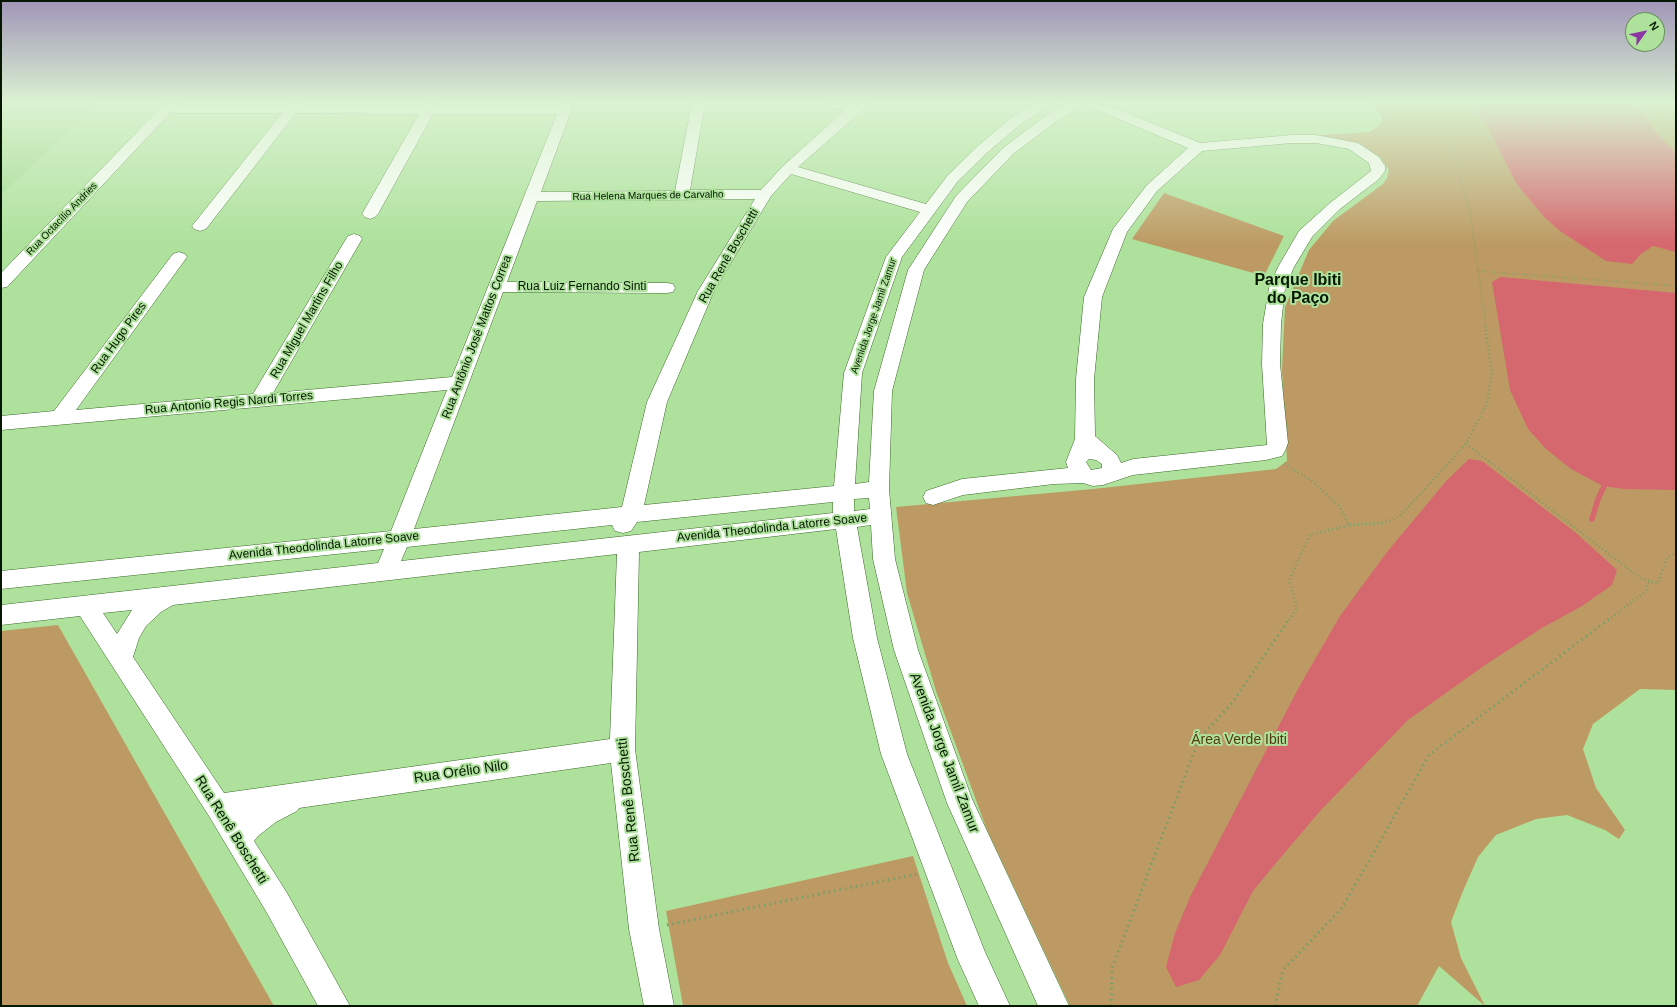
<!DOCTYPE html>
<meta charset="utf-8">
<style>
body{margin:0}
#map{position:relative;width:1677px;height:1007px;overflow:hidden;background:#aee29c;font-family:Helvetica,sans-serif}
canvas{display:block}
.frame{position:absolute;inset:0;border:2px solid #051700;pointer-events:none}
.north{position:absolute;left:1625px;top:12px;width:40px;height:40px;box-sizing:border-box;background:#aee29c;border:1px solid #6a915e;border-radius:50%;rotate:57deg;font-size:11px;font-weight:700;line-height:16px;text-align:center;color:#051700}
.north::after{content:'';display:block;margin:auto;width:14px;height:18px;background:#8b36a3;clip-path:polygon(50% 0,100% 100%,50% 72%,0 100%)}
</style>
<div id="map">
<canvas width="1677" height="1007"></canvas>
<div class="frame"></div>
<div class="north">N</div>
</div>
<script>
const context = document.querySelector('canvas').getContext('2d');
context.lineJoin = 'round';
function paint(path, color) { context.fillStyle = color; context.fill(path, 'evenodd'); }
const poly = rows => new Path2D(rows.map(r => 'M' + r).join(''));
function trace(path, color, width, dash) { context.strokeStyle = color; context.lineWidth = width; context.lineCap = dash ? 'butt' : 'round'; context.setLineDash(dash || []); context.stroke(path); }
function label(font, color, halo, rows, align = 'center') {
  context.font = font + ' Helvetica,sans-serif'; context.lineWidth = 4; context.setLineDash([]); context.textBaseline = 'middle'; context.strokeStyle = halo; context.fillStyle = color; for (const [text, x, y, turn = 0] of rows) {
    context.save(); context.translate(x, y); context.rotate((+turn || 0) * Math.PI / 180); context.textAlign = isNaN(turn) ? turn : align; if (halo) context.strokeText(text, 0, 0); context.fillText(text, 0, 0); context.restore();
  }
}
const built = poly([
 [1,103,98,103,1,195]
]);
const green = poly([
 [1373,103,1676,103,1676,690,1640,689,1593,724,1583,749,1596,788,1625,830,1619,839,1605,830,1567,815,1536,819,1496,835,1478,857,1463,891,1451,922,1461,958,1485,1006,1439,966,1417,1006,1070,1006,987,830,936,691,907,593,896,507,1093,489,1276,469,1287,461,1282,369,1285,307,1309,250,1333,221,1383,184,1387,178,1389,170,1380,157,1351,142,1335,138,1308,136,1369,132,1380,125,1382,117],
 [1164,193,1284,236,1264,276,1132,239],
 [58,625,274,1006,1,1006,1,631],
 [913,856,948,963,967,1006,683,1006,666,911]
]);
const water = poly([
 [1471,103,1636,103,1657,134,1676,153,1676,252,1653,246,1641,254,1632,264,1606,261,1560,231,1545,218,1523,192,1515,181,1488,127],
 [1501,277,1676,293,1676,490,1624,489,1603,486,1571,469,1546,449,1528,429,1510,390,1492,282],
 [1469,459,1482,461,1576,533,1617,570,1612,585,1582,606,1542,628,1488,663,1408,720,1321,810,1276,863,1253,891,1220,955,1199,980,1176,987,1166,967,1175,933,1191,895,1299,687,1340,616,1387,552,1447,480]
]);
const stream = poly([
 [1592,519,1598,499,1607,480]
]);
const pathFar2 = poly([
 [1435,103,1458,169,1470,212,1486,326],
 [1665,103,1676,109],
 [1477,271,1676,286]
]);
const pathFar1 = poly([
 [1466,444,1639,577,1657,584,1667,558,1676,553],
 [1284,464,1311,480,1339,506,1349,525,1383,523,1400,516,1466,444,1487,403,1492,373,1485,325],
 [1289,620,1297,608,1289,580,1310,535,1349,525],
 [1608,620,1646,591,1649,582]
]);
const path = poly([
 [667,925,917,874],
 [1111,1006,1112,968,1199,739,1232,703,1289,619],
 [1275,1006,1283,970,1342,908,1429,755,1609,619]
]);
const minor = poly([
 [165,103,178,103,177,105,288,105,290,103,303,103,302,105,424,106,426,103,438,103,437,106,560,106,562,103,574,103,541,192,675,191,692,103,705,103,690,190,761,190,783,166,845,110,834,109,826,106,825,103,871,103,798,167,926,204,948,175,979,145,1011,118,1035,103,1050,103,1049,106,1021,124,989,151,958,181,902,257,862,373,855,484,869,482,874,391,908,270,956,196,1003,148,1051,112,1069,103,1084,103,1083,106,1061,118,1013,154,967,202,924,270,892,391,889,489,895,559,918,650,972,799,1069,1006,1038,1006,947,803,894,650,873,559,871,525,857,527,877,638,907,754,985,952,1010,1006,979,1006,958,960,881,754,853,638,836,529,639,552,635,749,659,929,674,1006,644,1006,629,929,611,763,299,808,297,811,276,822,258,836,254,841,287,893,350,1006,318,1006,267,913,209,816,80,616,1,625,1,605,378,563,384,549,1,589,1,571,391,531,447,390,1,430,1,416,54,411,173,254,179,252,185,254,187,257,76,410,253,394,346,239,348,236,354,234,360,236,362,239,273,393,452,377,557,114,433,114,378,214,375,217,370,219,365,217,362,214,419,114,296,113,206,229,200,231,194,229,192,226,282,113,170,113,7,287,1,288,1,273,165,103],
 [791,174,920,212,886,257,844,373,834,486,644,505,667,402,714,291,771,196,791,174],
 [755,199,698,291,647,402,622,507,414,529,503,292,667,293,673,292,675,288,673,284,667,283,507,282,537,201,755,199],
 [869,498,870,509,854,511,854,499,869,498],
 [833,502,833,513,401,561,407,547,612,525,615,531,623,533,631,531,637,522,833,502],
 [617,554,610,739,224,793,133,657,139,638,146,626,161,612,173,605,617,554],
 [132,610,117,634,103,613,132,610],
 [1086,103,1103,103,1200,143,1292,135,1316,135,1353,142,1358,143,1379,157,1385,166,1385,171,1379,179,1340,209,1312,237,1294,267,1285,288,1281,324,1280,364,1288,443,1285,451,1282,456,1266,460,1133,475,1103,485,1093,486,1083,483,1054,484,963,495,933,505,926,503,923,497,926,491,962,479,1068,468,1066,462,1075,439,1076,379,1084,297,1113,229,1147,185,1188,148,1087,106,1086,103],
 [1292,143,1316,143,1349,149,1369,163,1371,171,1330,203,1299,231,1278,267,1269,288,1263,324,1262,364,1267,445,1133,459,1121,463,1117,455,1095,436,1094,379,1102,297,1127,232,1157,191,1202,151,1292,143],
 [1089,459,1096,460,1102,464,1102,468,1091,470,1086,462,1089,459]
]);
const farStreetnames = [
 ["Rua Helena Marques de Carvalho",648,196,-1],
 ["Rua Octacílio Andries",62,219,-46],
 ["Avenida Jorge Jamil Zamur",874,316,-71]
];
const streetNames = [
 ["Rua Renê Boschetti",729,256,-60],
 ["Rua Luiz Fernando Sinti",582,287],
 ["Rua Miguel Martins Filho",307,320,-60],
 ["Rua Antônio José Mattos Correa",477,337,-69],
 ["Rua Hugo Pires",119,338,-54],
 ["Rua Antonio Regis Nardi Torres",229,403,-5],
 ["Avenida Theodolinda Latorre Soave",772,528,-6],
 ["Avenida Theodolinda Latorre Soave",324,546,-6]
];
const nearParknames = [
 ["Área Verde Ibiti",1239,740]
];
const nearStreetnames = [
 ["Avenida Jorge Jamil Zamur",944,753,69],
 ["Rua Orélio Nilo",461,772,-8],
 ["Rua Renê Boschetti",629,800,-96],
 ["Rua Renê Boschetti",231,830,58]
];
const districtNames = [
 ["Parque Ibiti",1298,281],
 ["do Paço",1298,299]
];
paint(built, '#a1da8d');
paint(green, '#bd9a63');
paint(water, '#d5676e');
trace(stream, '#d5676e', 5.5);
trace(minor, '#3a6827', 1);
trace(pathFar2, '#759e68', 2, [0.5, 2]);
trace(pathFar1, '#759e68', 2.5, [1, 3]);
trace(path, '#759e68', 3, [1.5, 4]);
paint(minor, '#fff');
const sky = context.createLinearGradient(0, 0, 0, 244);
sky.addColorStop(0, '#a095b7');
sky.addColorStop(0.42, '#dbf2d2');
sky.addColorStop(1, '#dbf2d200');
context.fillStyle = sky;
context.fillRect(0, 0, 1677, 244);
label('10px', '#051700', '#aee29c', farStreetnames);
label('12px', '#051700', '#aee29c', streetNames);
label('14px', '#533a0e', '#aee29c', nearParknames);
label('14px', '#051700', '#aee29c', nearStreetnames);
label('bold 16px', '#051700', '#aee29c', districtNames);
</script>
